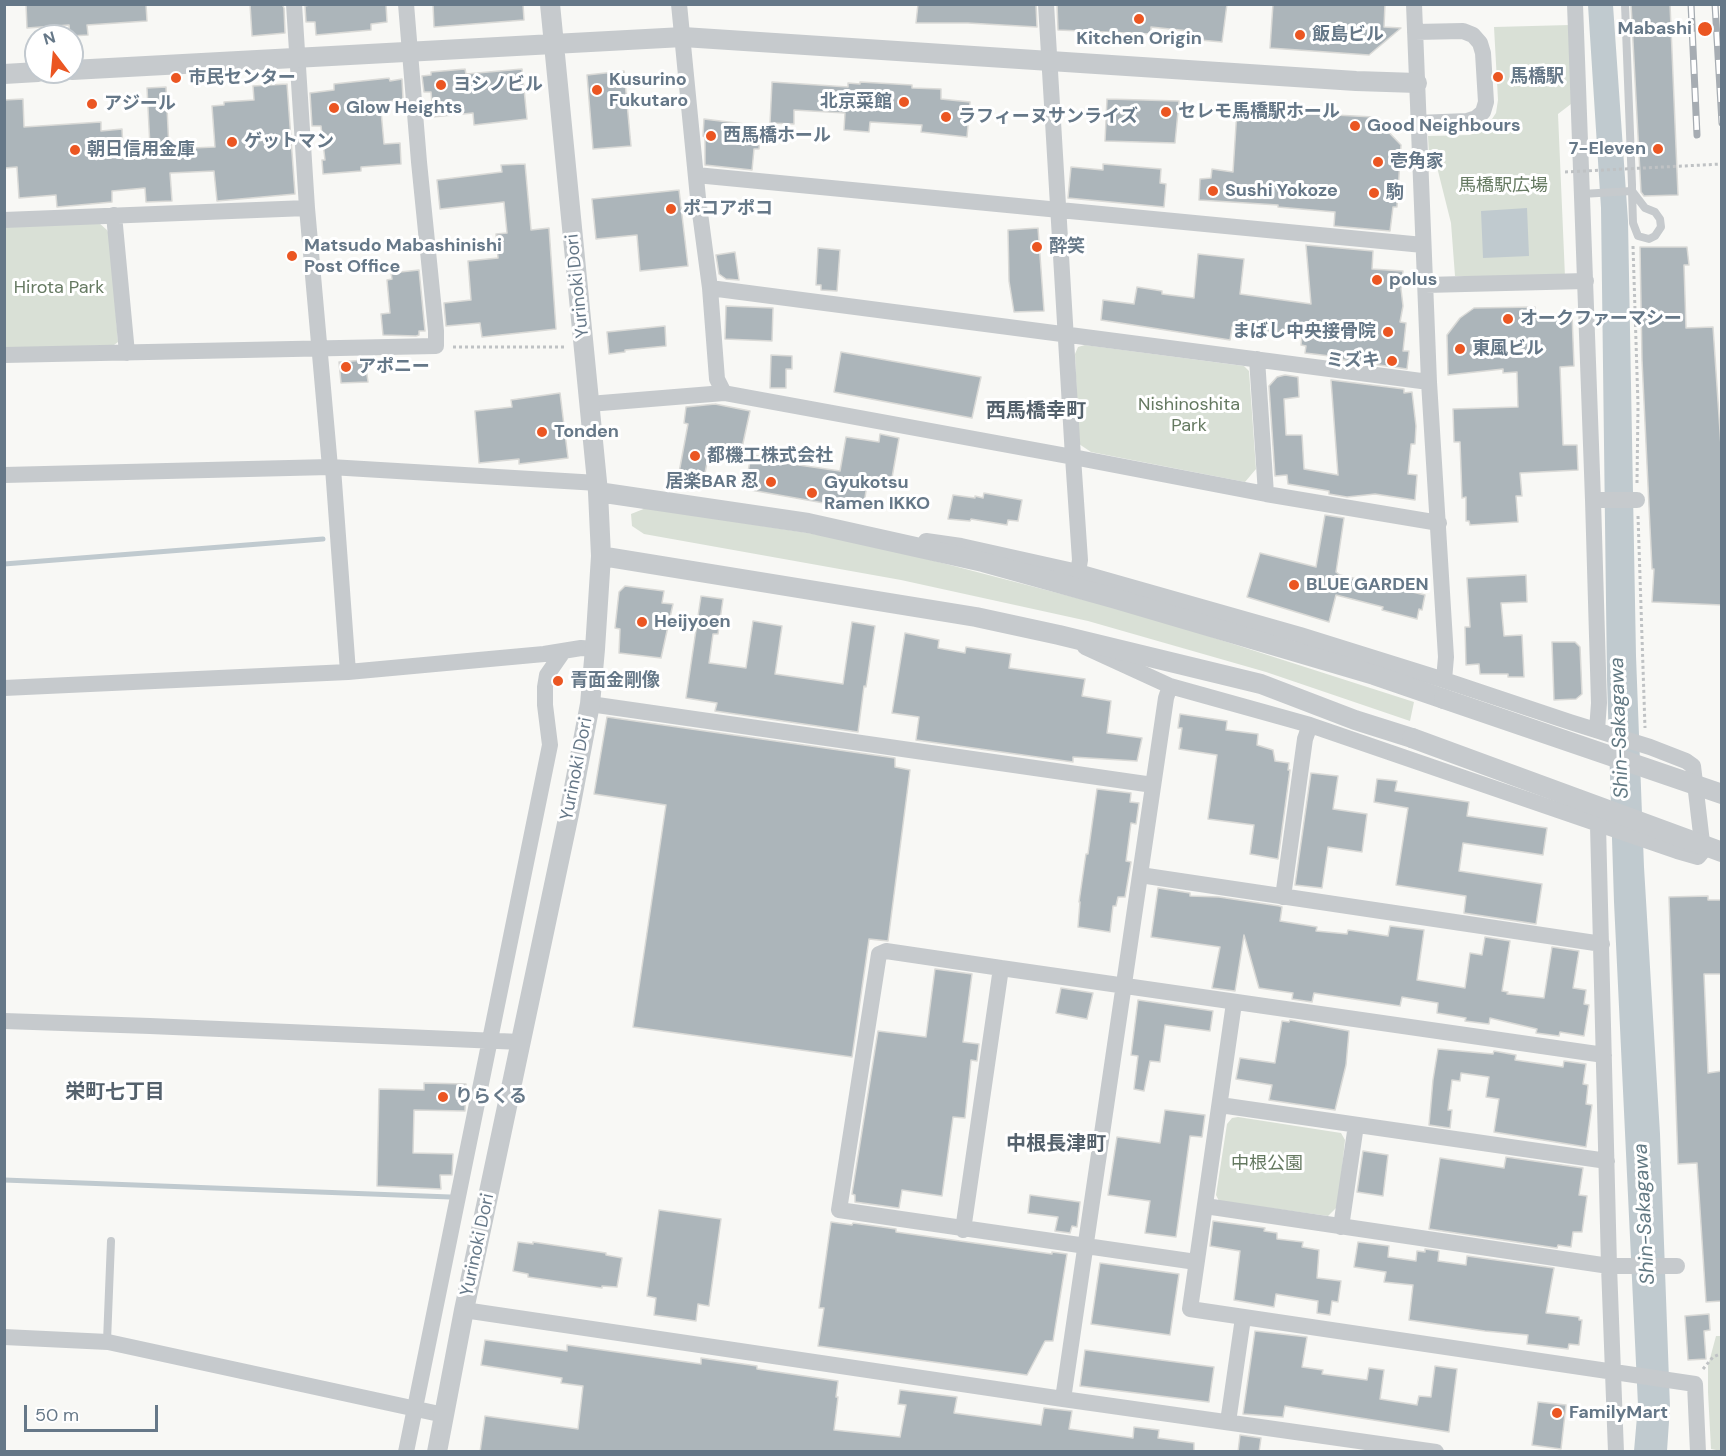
<!DOCTYPE html>
<meta charset="utf-8">
<style>
body{margin:0}
#map{position:relative;width:1726px;height:1456px;overflow:hidden;background:#f8f8f5;font-family:"DM Sans",sans-serif}
canvas{display:block}
.frame{position:absolute;inset:0;border:6px solid #667888;pointer-events:none}
.north{position:absolute;left:24px;top:24px;width:60px;height:60px;box-sizing:border-box;background:#fff;border:2px solid #c2c9cf;border-radius:50%;rotate:344deg;font-size:16px;font-weight:700;line-height:24px;text-align:center;color:#667888}
.north::after{content:'';display:block;margin:auto;width:21px;height:27px;background:#eb5622;clip-path:polygon(50% 0,100% 100%,50% 72%,0 100%)}
.scale{position:absolute;left:24px;top:1405px;width:134px;height:27px;box-sizing:border-box;border:3px solid #667888;border-top:0;padding-left:8px;font-size:18px;line-height:21px;white-space:nowrap;color:#667888;-webkit-text-stroke:4px #fff;paint-order:stroke}
</style>
<div id="map">
<canvas width="1726" height="1456"></canvas>
<div class="frame"></div>
<div class="north">N</div>
<div class="scale">50 m</div>
</div>
<script>
const context = document.querySelector('canvas').getContext('2d');
context.lineJoin = 'round';
function paint(path, color) { context.fillStyle = color; context.fill(path, 'evenodd'); }
const poly = rows => new Path2D(rows.map(r => 'M' + r).join(''));
function trace(path, color, width, dash) { context.strokeStyle = color; context.lineWidth = width; context.lineCap = dash ? 'butt' : 'round'; context.setLineDash(dash || []); context.stroke(path); }
function label(font, color, halo, rows, align = 'center') {
  context.font = font + ' "DM Sans","Noto Sans JP",sans-serif'; context.lineWidth = 6; context.setLineDash([]); context.textBaseline = 'middle'; context.strokeStyle = halo; context.fillStyle = color; for (const [text, x, y, turn = 0] of rows) {
    context.save(); context.translate(x, y); context.rotate((+turn || 0) * Math.PI / 180); context.textAlign = isNaN(turn) ? turn : align; if (halo) context.strokeText(text, 0, 0); context.fillText(text, 0, 0); context.restore();
  }
}
const green = poly([
 [1570,25,1571,104,1558,114,1565,277,1455,276,1451,223,1436,163,1429,156,1428,136,1470,135,1480,131,1490,122,1496,113,1498,100,1494,27],
 [99,223,107,230,110,236,118,342,114,345,5,349,4,227],
 [1085,345,1244,366,1249,371,1256,469,1245,482,1091,452,1079,444,1075,354,1078,347],
 [646,508,808,533,877,546,1146,616,1414,702,1410,721,1266,672,1088,621,901,580,644,534,632,526,631,514],
 [1238,1117,1341,1133,1345,1140,1338,1206,1328,1216,1219,1201,1216,1195,1227,1124,1232,1118],
 [1716,1336,1721,1336,1721,1451,1711,1449,1708,1392,1708,1366]
]);
const water = poly([
 [1588,5,1613,5,1628,221,1636,656,1644,867,1660,1134,1670,1407,1667,1451,1634,1451,1638,1405,1614,902,1607,680,1601,208],
 [1527,208,1529,256,1483,258,1481,211]
]);
const stream = poly([
 [4,564,323,539],
 [4,1180,450,1197]
]);
const building = poly([
 [26,4,146,4,147,21,87,25,88,35,70,36,69,25,27,28,26,4],
 [250,4,282,4,284,8,285,33,252,36,250,4],
 [314,4,386,4,387,22,371,24,371,30,316,35,315,22,306,22,305,6,314,4],
 [433,4,523,4,524,20,434,27,433,4],
 [918,4,1036,4,1037,27,968,23,916,23,918,4],
 [1057,4,1227,4,1222,42,1189,39,1189,31,1151,27,1151,34,1058,30,1057,4],
 [1273,4,1385,4,1384,27,1401,28,1369,55,1270,48,1273,4],
 [1631,4,1670,4,1678,195,1644,196,1641,192,1631,4],
 [465,69,466,74,522,69,527,119,474,125,473,113,433,117,431,92,424,92,422,76,431,75,431,72,465,69],
 [624,71,631,146,593,149,587,75,624,71],
 [389,78,390,81,402,79,403,100,384,102,384,110,381,111,384,144,400,143,401,164,361,167,361,171,323,174,322,160,325,160,321,126,312,126,310,93,334,90,334,84,389,78],
 [772,82,848,87,848,83,860,84,860,82,912,85,912,88,941,89,941,99,970,102,967,137,921,132,922,125,870,122,869,132,844,130,845,113,794,110,794,124,770,123,772,82],
 [287,84,295,194,217,201,214,171,170,173,172,201,146,202,145,188,112,191,112,202,57,207,56,195,19,198,17,167,4,168,4,100,23,99,24,127,101,122,101,131,122,129,123,149,150,147,147,88,166,87,169,149,215,147,212,106,224,105,224,102,254,100,253,86,287,84],
 [1107,99,1179,101,1175,143,1105,141,1107,99],
 [1237,110,1374,117,1401,145,1397,207,1393,207,1390,231,1334,226,1335,212,1278,207,1278,205,1199,200,1200,179,1211,178,1212,169,1233,172,1237,110],
 [704,119,761,126,759,149,754,149,752,170,705,165,705,137,703,136,704,119],
 [525,164,531,230,549,228,556,329,482,337,480,323,446,326,444,303,471,300,468,261,498,258,496,234,507,233,504,202,440,209,437,180,502,172,501,165,525,164],
 [1103,164,1161,169,1160,183,1166,184,1164,207,1068,198,1071,167,1103,170,1103,164],
 [679,190,688,266,640,271,637,235,596,239,592,199,679,190],
 [1038,228,1044,311,1014,312,1009,281,1008,230,1038,228],
 [1306,245,1373,251,1372,269,1403,271,1401,289,1403,306,1400,322,1406,323,1403,351,1409,351,1407,369,1330,358,1330,356,1305,353,1306,346,1301,345,1302,336,1232,327,1230,340,1101,320,1103,300,1134,304,1137,287,1162,291,1162,294,1194,298,1198,254,1244,259,1240,294,1311,304,1306,245],
 [1640,247,1687,247,1689,265,1684,265,1686,328,1713,327,1722,461,1722,605,1652,602,1654,569,1652,569,1642,360,1640,247],
 [818,248,840,250,837,291,821,290,821,285,816,285,818,248],
 [735,252,739,280,726,279,719,274,716,255,735,252],
 [419,270,425,331,419,331,419,335,416,336,383,335,381,314,390,313,387,280,392,279,391,273,419,270],
 [726,306,773,308,772,341,725,339,726,306],
 [1535,307,1535,315,1572,314,1574,366,1560,367,1563,445,1577,445,1578,470,1520,473,1522,496,1516,496,1518,522,1470,525,1469,521,1466,521,1466,497,1462,498,1460,442,1454,442,1453,409,1518,407,1517,372,1503,373,1503,369,1448,375,1447,335,1460,318,1474,308,1535,307],
 [665,326,666,346,625,350,625,352,609,354,607,332,665,326],
 [841,352,981,377,972,418,834,392,841,352],
 [771,355,792,356,792,369,786,369,786,388,770,388,771,355],
 [365,360,368,382,341,383,339,362,365,360],
 [1285,375,1298,377,1299,397,1284,399,1286,435,1302,435,1304,469,1338,475,1331,380,1404,389,1404,393,1412,392,1416,426,1415,444,1411,444,1408,474,1417,475,1415,500,1375,494,1347,497,1329,494,1329,491,1288,484,1287,475,1275,476,1269,386,1277,377,1285,375],
 [560,393,568,458,519,464,519,459,479,463,475,411,512,407,511,400,560,393],
 [715,404,750,411,740,457,709,453,703,483,678,478,688,424,684,423,686,407,715,404],
 [880,434,899,438,890,489,867,485,863,510,745,489,751,455,785,459,785,463,840,471,846,437,879,442,880,434],
 [984,493,1022,500,1018,521,1008,520,1007,525,971,519,970,521,948,519,953,495,975,498,975,496,983,498,984,493],
 [1325,515,1344,518,1336,572,1340,575,1425,595,1422,610,1419,609,1417,619,1382,610,1383,607,1336,595,1329,622,1247,597,1260,553,1316,567,1325,515],
 [1526,575,1527,602,1501,603,1504,636,1522,635,1524,677,1508,677,1508,674,1480,674,1479,664,1466,665,1465,627,1470,627,1467,578,1526,575],
 [625,586,664,591,662,603,673,604,661,658,619,653,620,629,615,628,619,592,625,586],
 [701,596,723,599,718,634,713,634,709,663,746,668,753,621,782,626,775,674,843,684,852,622,875,626,866,687,864,686,858,732,715,711,717,703,686,698,701,596],
 [905,633,939,640,938,648,965,653,966,647,1011,654,1009,668,1085,679,1082,696,1111,701,1107,733,1142,738,1137,761,1073,757,1073,762,916,740,919,717,892,713,905,633],
 [1552,642,1575,642,1580,647,1582,694,1576,699,1554,700,1552,642],
 [1180,714,1227,721,1226,730,1258,734,1257,745,1273,750,1275,761,1289,763,1288,770,1290,770,1278,859,1250,854,1254,825,1208,819,1217,755,1179,749,1182,728,1178,728,1180,714],
 [607,717,895,758,895,767,910,770,888,941,869,939,852,1057,633,1027,666,805,594,794,607,717],
 [1311,773,1338,776,1333,809,1367,814,1362,852,1328,847,1322,888,1295,885,1311,773],
 [1377,779,1397,781,1395,791,1469,802,1467,816,1547,828,1543,855,1463,843,1459,871,1542,884,1536,924,1464,913,1466,896,1396,885,1408,808,1374,802,1377,779],
 [1097,789,1131,793,1130,802,1139,803,1136,824,1131,823,1126,861,1131,862,1125,897,1118,897,1116,906,1113,906,1110,932,1078,927,1080,902,1079,902,1086,854,1088,854,1097,789],
 [1158,888,1190,893,1190,896,1219,897,1279,906,1282,907,1280,921,1317,927,1316,931,1347,934,1348,930,1388,936,1390,926,1424,930,1417,980,1465,988,1470,953,1482,955,1485,937,1510,941,1502,991,1508,992,1507,994,1544,998,1552,947,1579,951,1573,988,1586,990,1584,1004,1589,1005,1584,1036,1560,1032,1559,1036,1536,1033,1537,1029,1490,1018,1489,1024,1465,1021,1466,1018,1437,1013,1438,1003,1402,997,1400,1006,1314,993,1312,1002,1292,999,1293,993,1259,988,1244,935,1235,991,1212,988,1220,947,1151,937,1158,888],
 [1708,896,1708,900,1722,900,1722,974,1704,974,1708,1073,1722,1071,1722,1301,1706,1302,1697,1163,1678,1164,1669,897,1708,896],
 [935,969,972,974,963,1042,979,1044,977,1061,971,1060,965,1118,953,1117,942,1196,902,1190,899,1208,855,1202,855,1195,852,1194,878,1031,926,1037,935,969],
 [1061,988,1093,993,1087,1019,1056,1013,1061,988],
 [1138,1000,1213,1011,1210,1031,1165,1025,1160,1062,1150,1061,1144,1091,1134,1089,1138,1056,1131,1055,1138,1000],
 [1290,1020,1349,1031,1346,1065,1335,1110,1269,1100,1272,1085,1236,1079,1240,1058,1275,1063,1282,1021,1289,1022,1290,1020],
 [1438,1049,1493,1054,1494,1051,1516,1055,1515,1060,1563,1067,1564,1061,1586,1064,1583,1084,1588,1085,1586,1104,1592,1105,1586,1147,1494,1132,1499,1099,1486,1097,1489,1077,1461,1073,1460,1081,1452,1080,1448,1110,1452,1110,1450,1128,1429,1125,1433,1080,1438,1049],
 [424,1083,466,1084,465,1111,414,1110,413,1153,453,1154,452,1175,440,1175,441,1189,377,1186,379,1089,424,1090,424,1083],
 [1165,1110,1205,1115,1202,1137,1190,1136,1176,1237,1145,1233,1150,1201,1108,1195,1117,1137,1160,1143,1165,1110],
 [1363,1151,1388,1155,1383,1196,1357,1192,1363,1151],
 [1506,1157,1583,1168,1579,1195,1587,1196,1582,1232,1573,1232,1571,1247,1558,1245,1557,1248,1429,1229,1440,1158,1504,1168,1506,1157],
 [1030,1195,1080,1202,1077,1227,1072,1226,1070,1233,1055,1231,1058,1217,1028,1213,1030,1195],
 [659,1210,721,1219,709,1306,698,1304,696,1321,654,1315,656,1298,647,1296,659,1210],
 [1213,1221,1265,1228,1264,1231,1277,1233,1277,1239,1303,1242,1302,1247,1319,1250,1317,1278,1341,1281,1338,1302,1332,1301,1330,1315,1317,1313,1318,1301,1276,1294,1274,1307,1234,1300,1240,1251,1210,1246,1213,1221],
 [831,1222,852,1225,853,1223,896,1229,896,1232,1052,1254,1052,1252,1067,1254,1053,1341,1045,1341,1027,1375,818,1346,824,1308,819,1308,831,1222],
 [518,1242,533,1244,533,1242,606,1253,606,1255,622,1258,617,1287,602,1286,602,1288,528,1277,528,1274,513,1271,518,1242],
 [1358,1242,1389,1246,1388,1257,1416,1261,1417,1251,1425,1252,1425,1249,1439,1251,1438,1261,1466,1265,1467,1256,1554,1268,1546,1313,1579,1317,1579,1320,1582,1320,1579,1345,1569,1344,1568,1349,1527,1344,1528,1335,1485,1331,1409,1320,1413,1285,1384,1282,1386,1272,1354,1267,1358,1242],
 [1100,1263,1179,1274,1170,1335,1091,1324,1100,1263],
 [1709,1314,1710,1330,1704,1331,1706,1359,1688,1360,1685,1316,1709,1314],
 [1255,1331,1307,1337,1302,1367,1323,1370,1322,1374,1367,1380,1369,1368,1384,1370,1380,1399,1417,1405,1419,1396,1431,1397,1435,1366,1457,1369,1449,1432,1285,1406,1283,1417,1243,1414,1255,1331],
 [485,1340,567,1351,567,1345,701,1364,701,1358,757,1366,757,1369,838,1381,836,1397,838,1397,834,1430,900,1437,906,1405,898,1404,900,1390,957,1397,954,1413,1041,1425,1044,1408,1072,1411,1069,1429,1133,1438,1134,1427,1159,1430,1158,1438,1194,1443,1194,1452,480,1452,485,1416,578,1429,583,1386,561,1383,562,1378,481,1365,485,1340],
 [1085,1350,1214,1367,1209,1402,1080,1386,1085,1350],
 [1538,1402,1566,1405,1561,1449,1532,1445,1538,1402],
 [1240,1435,1261,1438,1259,1452,1238,1452,1240,1435]
]);
const path = poly([
 [1633,246,1638,405,1637,483],
 [453,347,565,347],
 [1638,516,1645,728],
 [1703,1369,1713,1357,1722,1353]
]);
const service = poly([
 [1625,4,1632,185,1632,191,1633,223,1638,236,1649,239,1655,236,1661,227,1660,219,1655,212,1645,208,1632,191],
 [1582,194,1632,191],
 [107,1341,111,1241]
]);
const minor = poly([
 [294,4,307,208,330,467],
 [679,4,698,198,710,288,717,379,724,393,1073,457,1046,4],
 [1414,4,1429,382,1446,657,1444,680],
 [1575,4,1593,500,1599,703,1597,730],
 [1415,32,1463,31,1473,35,1480,43,1483,53,1486,102,1483,112,1476,118,1467,121,1418,123],
 [696,175,1423,245],
 [114,215,127,353],
 [4,220,307,208],
 [1425,285,1586,281],
 [710,288,1429,382],
 [4,355,436,346,436,331,419,162,406,4],
 [1257,359,1266,494],
 [589,404,724,393],
 [333,468,348,672],
 [4,475,330,467,598,483],
 [1593,500,1637,500],
 [926,541,961,546,1078,572,1300,635,1444,680,1570,722,1650,747,1686,761,1693,766,1703,851,1698,857,1677,851,1310,725,1170,686,1085,647],
 [1078,572,1080,560,1073,457,1266,494,1439,523],
 [4,688,348,672,544,654,581,648,595,649],
 [590,704,1153,785],
 [1598,825,1609,1266,1616,1452],
 [1140,875,1602,944],
 [1283,897,1305,739,1310,725],
 [1001,968,886,951,879,954,839,1210,1196,1262],
 [1234,1003,1190,1309,1695,1384,1698,1452],
 [4,1021,150,1026,521,1042],
 [1220,1105,1607,1161],
 [1205,1206,1609,1266,1677,1266],
 [1341,1227,1356,1125],
 [963,1230,1001,968,1604,1055],
 [464,1310,1063,1399,1436,1452],
 [4,1337,108,1342,444,1415],
 [1063,1399,1166,698,1170,686],
 [1228,1422,1243,1318],
 [406,1452,550,745,545,705,545,687,547,675,563,652]
]);
const tertiary = poly([
 [72,70,683,37,1356,81,1417,83],
 [4,74,38,72],
 [598,492,808,523,983,562,1113,598,1374,675,1444,699],
 [601,556,976,617,1059,635,1261,684,1355,720,1412,738],
 [437,1452,464,1310,569,814,590,704,595,649,601,556,598,492,550,4]
]);
const rail = poly([
 [1691,4,1697,135],
 [1715,4,1722,123]
]);
const pathBridge = poly([
 [1565,172,1722,164]
]);
const tertiaryBridge = poly([
 [1444,699,1722,794],
 [1412,738,1722,852]
]);
const markers = [
 [1139,19,6,"#eb5622"],
 [1705,29,8,"#eb5622"],
 [1300,35,6,"#eb5622"],
 [1498,77,6,"#eb5622"],
 [176,78,6,"#eb5622"],
 [441,85,6,"#eb5622"],
 [597,90,6,"#eb5622"],
 [904,102,6,"#eb5622"],
 [92,104,6,"#eb5622"],
 [334,108,6,"#eb5622"],
 [1166,112,6,"#eb5622"],
 [946,117,6,"#eb5622"],
 [1355,126,6,"#eb5622"],
 [711,136,6,"#eb5622"],
 [232,142,6,"#eb5622"],
 [1658,149,6,"#eb5622"],
 [75,150,6,"#eb5622"],
 [1378,162,6,"#eb5622"],
 [1213,191,6,"#eb5622"],
 [1374,193,6,"#eb5622"],
 [671,209,6,"#eb5622"],
 [1037,247,6,"#eb5622"],
 [292,256,6,"#eb5622"],
 [1377,280,6,"#eb5622"],
 [1508,319,6,"#eb5622"],
 [1388,332,6,"#eb5622"],
 [1460,349,6,"#eb5622"],
 [1392,361,6,"#eb5622"],
 [346,367,6,"#eb5622"],
 [542,432,6,"#eb5622"],
 [695,456,6,"#eb5622"],
 [771,482,6,"#eb5622"],
 [812,493,6,"#eb5622"],
 [1294,585,6,"#eb5622"],
 [642,622,6,"#eb5622"],
 [558,681,6,"#eb5622"],
 [443,1097,6,"#eb5622"],
 [1557,1413,6,"#eb5622"]
];
const poiNames = [
 ["Mabashi",1692,29,"right"],
 ["飯島ビル",1312,35],
 ["Kitchen Origin",1139,39,"center"],
 ["馬橋駅",1510,77],
 ["市民センター",188,78],
 ["Kusurino",609,80],
 ["Fukutaro",609,101],
 ["ヨシノビル",453,85],
 ["北京菜館",892,102,"right"],
 ["アジール",104,104],
 ["Glow Heights",346,108],
 ["セレモ馬橋駅ホール",1178,112],
 ["ラフィーヌサンライズ",958,117],
 ["Good Neighbours",1367,126],
 ["西馬橋ホール",723,136],
 ["ゲットマン",244,142],
 ["7-Eleven",1646,149,"right"],
 ["朝日信用金庫",87,150],
 ["壱角家",1390,162],
 ["Sushi Yokoze",1225,191],
 ["駒",1386,193],
 ["ポコアポコ",683,209],
 ["Matsudo Mabashinishi",304,246],
 ["Post Office",304,267],
 ["酔笑",1049,247],
 ["polus",1389,280],
 ["オークファーマシー",1520,319],
 ["まばし中央接骨院",1376,332,"right"],
 ["東風ビル",1472,349],
 ["ミズキ",1380,361,"right"],
 ["アポニー",358,367],
 ["Tonden",554,432],
 ["都機工株式会社",707,456],
 ["居楽BAR 忍",759,482,"right"],
 ["Gyukotsu",824,483],
 ["Ramen IKKO",824,504],
 ["BLUE GARDEN",1306,585],
 ["Heijyoen",654,622],
 ["青面金剛像",570,681],
 ["りらくる",455,1097],
 ["FamilyMart",1569,1413]
];
const parkNames = [
 ["馬橋駅広場",1503,186],
 ["Hirota Park",59,288],
 ["Nishinoshita",1189,405],
 ["Park",1189,426],
 ["中根公園",1267,1164]
];
const streetNames = [
 ["Yurinoki Dori",578,286,-96],
 ["Yurinoki Dori",577,769,-79],
 ["Yurinoki Dori",478,1245,-78]
];
const neighbourhoodNames = [
 ["西馬橋幸町",1036,412],
 ["栄町七丁目",115,1093],
 ["中根長津町",1056,1145]
];
const waterNames = [
 ["Shin-Sakagawa",1620,728,-92],
 ["Shin-Sakagawa",1645,1214,-93]
];
paint(green, '#d9e0d6');
paint(water, '#c0cacf');
trace(stream, '#c0cacf', 5);
paint(building, '#acb5ba');
trace(building, '#dadad7', 1.5);
trace(path, '#bfc2c4', 3, [3, 3]);
trace(service, '#c6cacd', 8);
trace(minor, '#c6cacd', 16);
trace(tertiary, '#c6cacd', 20);
trace(rail, '#a6acb2', 7);
trace(rail, '#fff', 4.5, [14]);
trace(pathBridge, '#bfc2c4', 3, [3, 3]);
trace(tertiaryBridge, '#c6cacd', 20);
for (const [x, y, r, color] of markers) { const dot = new Path2D(); dot.arc(x, y, r, 0, 2 * Math.PI); context.fillStyle = color; context.fill(dot); trace(dot, '#fff', 2); }
label('bold 18px', '#667888', '#fff', poiNames, 'left');
label('18px', '#657961', '#fff', parkNames);
label('18px', '#667888', '#fff', streetNames);
label('bold 20px', '#54616c', '#fff', neighbourhoodNames);
label('italic 20px', '#627983', '#fff', waterNames);
</script>
